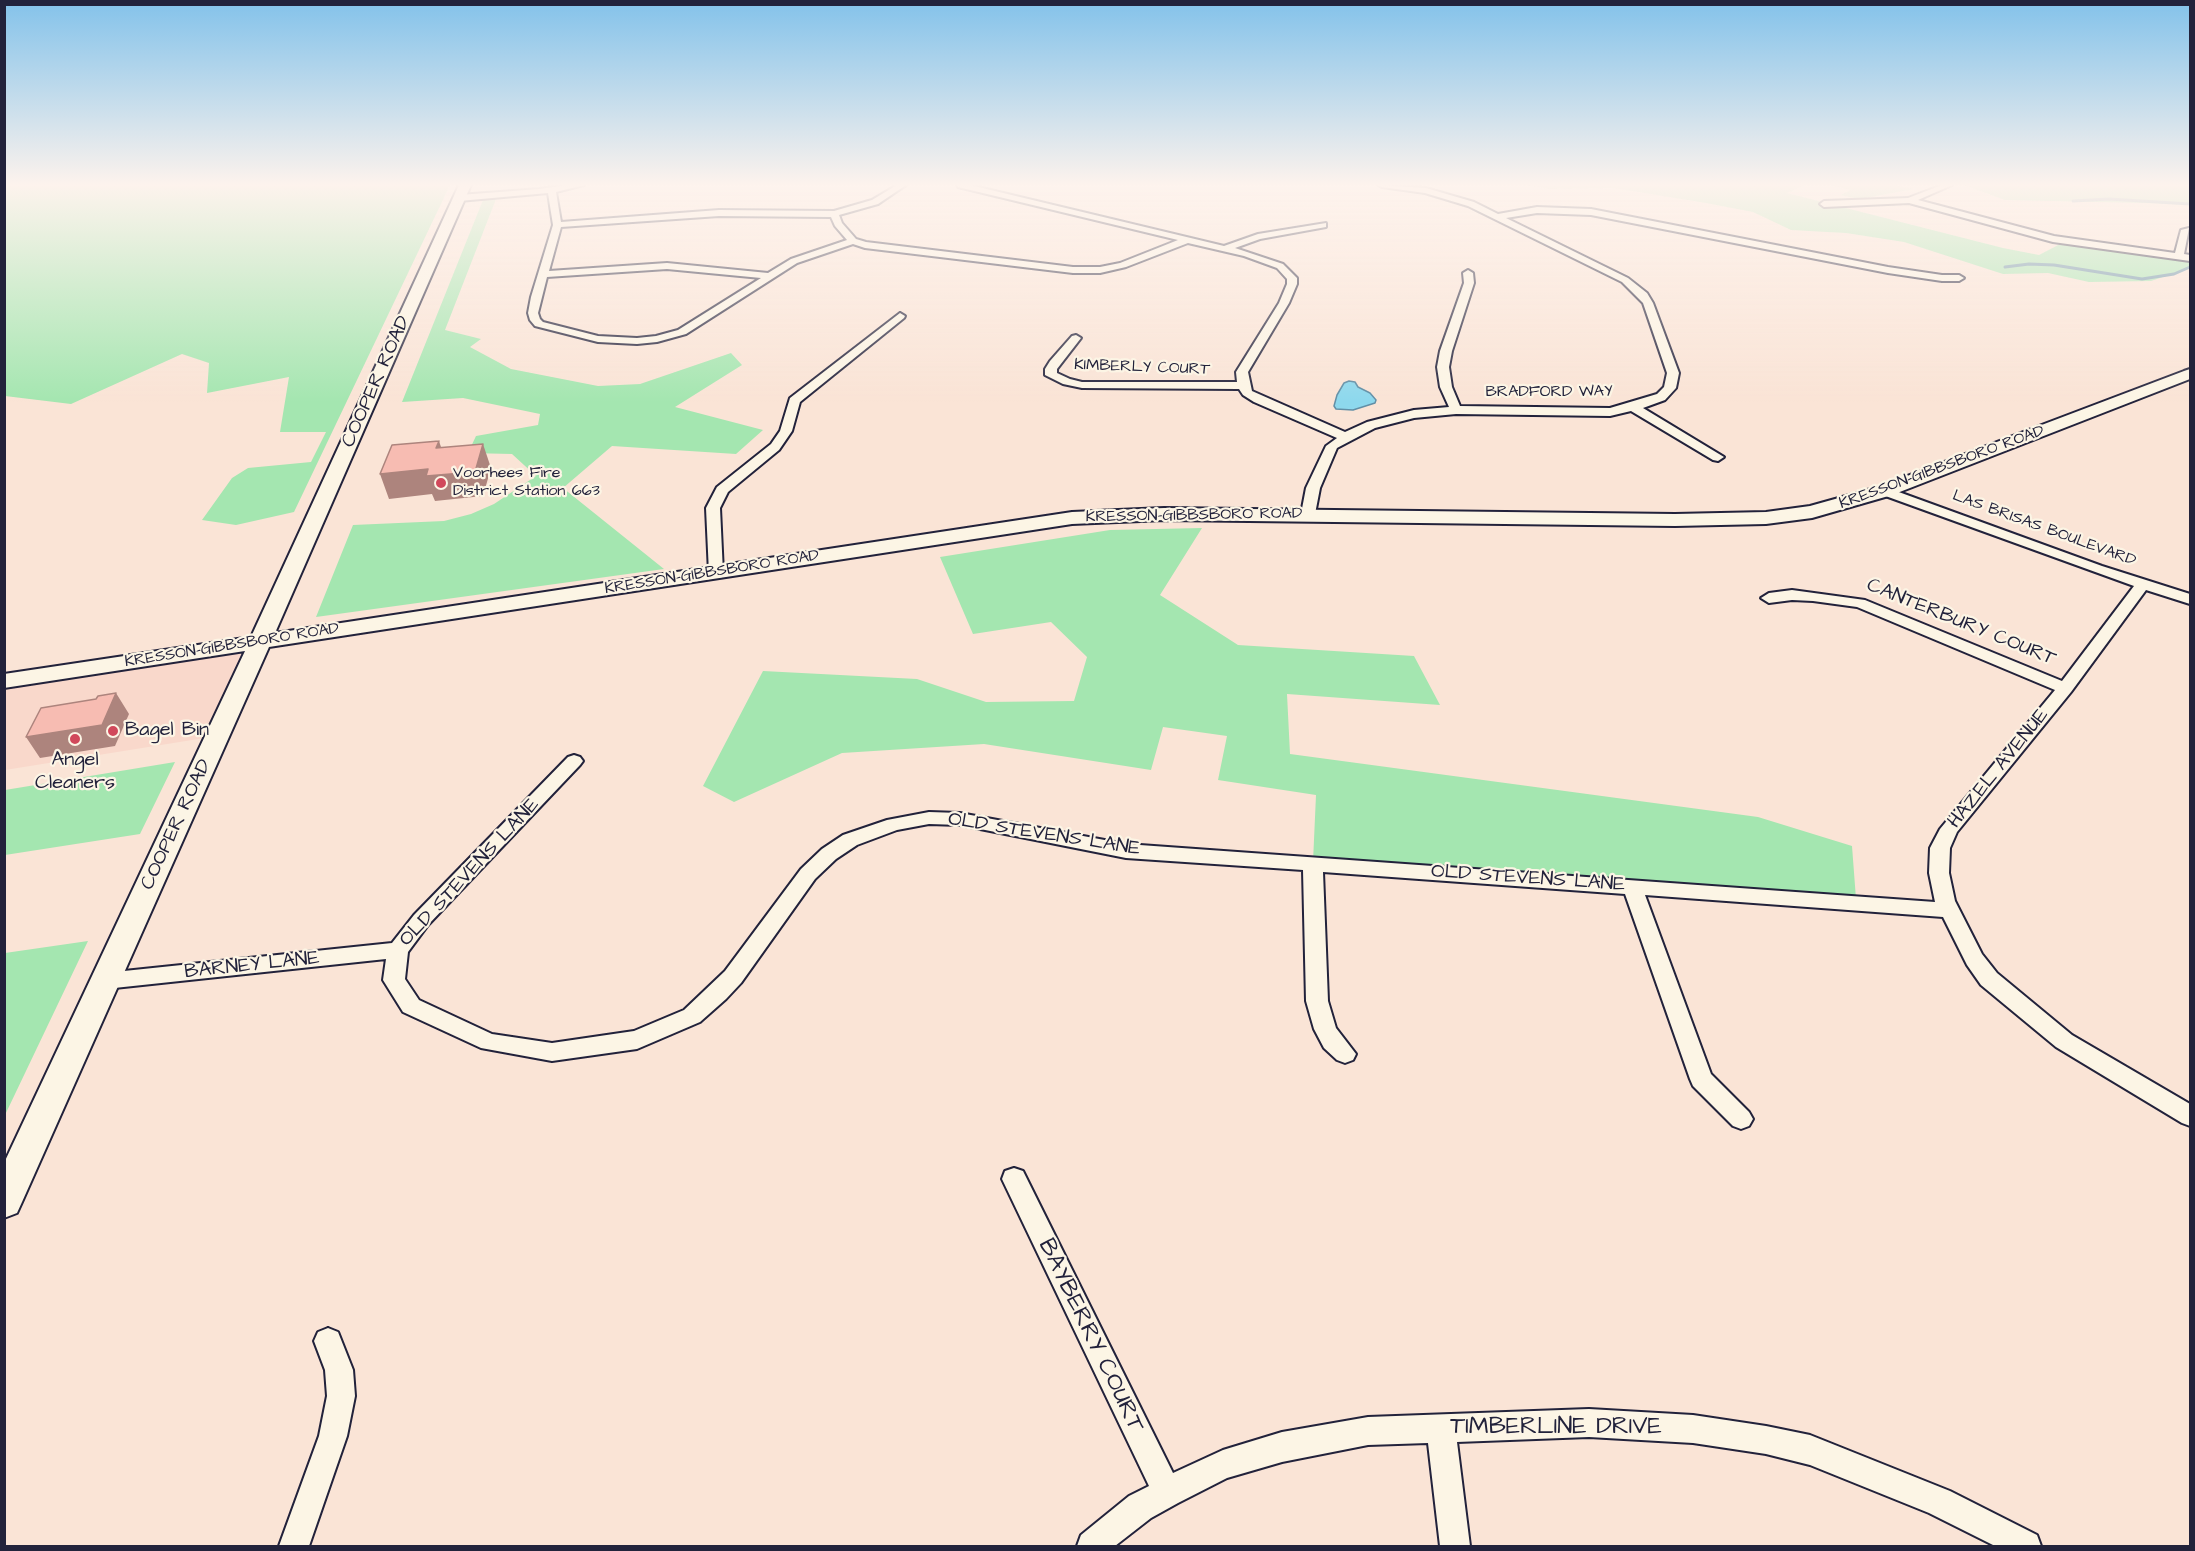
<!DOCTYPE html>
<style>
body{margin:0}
#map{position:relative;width:2195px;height:1551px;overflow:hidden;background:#fae4d6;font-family:"Architects Daughter",sans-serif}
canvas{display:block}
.frame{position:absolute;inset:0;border:6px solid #22223b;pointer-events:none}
</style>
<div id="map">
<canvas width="2195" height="1551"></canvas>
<div class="frame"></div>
</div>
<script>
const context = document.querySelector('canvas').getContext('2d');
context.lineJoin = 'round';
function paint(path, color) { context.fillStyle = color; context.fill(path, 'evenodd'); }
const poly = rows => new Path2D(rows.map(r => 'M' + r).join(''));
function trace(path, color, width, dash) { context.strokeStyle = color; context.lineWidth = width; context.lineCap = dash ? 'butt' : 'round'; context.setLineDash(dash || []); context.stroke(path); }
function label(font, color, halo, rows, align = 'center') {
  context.font = font + ' "Architects Daughter",sans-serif'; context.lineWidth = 4.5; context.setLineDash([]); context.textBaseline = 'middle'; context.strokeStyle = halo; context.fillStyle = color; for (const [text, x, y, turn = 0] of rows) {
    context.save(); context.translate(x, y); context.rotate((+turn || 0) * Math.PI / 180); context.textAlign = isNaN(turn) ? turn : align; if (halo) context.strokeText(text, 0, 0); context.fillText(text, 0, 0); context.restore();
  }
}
const built = poly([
 [260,642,217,736,5,770,5,681]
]);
const green = poly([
 [5,185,450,185,294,512,236,525,202,520,232,478,248,468,311,462,326,432,280,432,289,377,207,393,209,363,182,354,71,404,5,396],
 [1527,185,1805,185,1787,193,2003,248,2039,255,2064,242,2190,261,2190,268,2151,281,2089,282,2048,273,2003,274,1904,242,1846,233,1791,230,1753,212,1706,203,1614,188,1549,189],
 [1830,185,1893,185,1914,189,1860,199,1840,195,1851,190],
 [1964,185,2190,185,2190,204,2005,200],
 [498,194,445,330,481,339,470,347,511,369,598,386,640,384,731,353,742,365,675,407,763,430,736,454,612,446,563,488,664,569,316,617,353,525,444,521,471,514,494,504,536,476,512,454,468,453,476,436,538,425,540,414,463,398,402,402,485,195],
 [1202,528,1160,595,1238,645,1414,656,1440,705,1287,694,1290,754,1758,817,1852,846,1856,899,1313,862,1316,795,1218,780,1227,736,1163,727,1151,770,984,744,842,753,734,802,703,786,763,671,917,679,986,702,1074,701,1087,657,1051,622,973,634,940,557,1110,530],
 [175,762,140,834,5,855,5,790],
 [88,941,5,1115,5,953]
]);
const water = poly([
 [1349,381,1355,382,1358,387,1370,393,1376,400,1375,403,1353,410,1336,409,1334,406,1337,395,1344,383,1349,381]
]);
const stream = poly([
 [2073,201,2109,199,2190,204],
 [2005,267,2029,264,2054,265,2142,279,2174,274,2190,267]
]);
const street = poly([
 [568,185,584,185,556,192,561,222,719,210,834,211,872,200,897,185,906,185,878,204,839,215,842,223,856,239,866,242,1073,267,1100,267,1120,263,1178,240,958,187,957,185,970,185,1224,246,1258,234,1326,223,1326,227,1260,239,1235,248,1283,264,1297,278,1297,284,1289,303,1248,372,1252,391,1345,432,1367,422,1414,410,1449,407,1440,387,1437,367,1440,351,1464,283,1463,273,1468,270,1473,273,1474,283,1452,351,1449,367,1452,387,1460,406,1610,408,1657,394,1664,387,1667,373,1643,303,1622,282,1468,206,1425,193,1382,187,1378,185,1426,188,1474,202,1498,214,1537,207,1591,209,1888,267,1942,275,1959,275,1964,278,1959,281,1942,281,1888,273,1591,215,1537,213,1506,218,1628,278,1647,293,1653,303,1679,373,1676,388,1665,400,1643,408,1724,457,1718,461,1713,460,1631,411,1610,416,1456,414,1414,418,1375,428,1337,448,1320,488,1315,514,1308,518,1301,514,1306,488,1326,446,1337,438,1254,402,1243,395,1239,389,1082,388,1063,384,1045,375,1045,369,1050,361,1072,336,1076,335,1081,338,1057,369,1057,373,1070,379,1082,382,1237,382,1236,372,1279,303,1287,284,1287,279,1277,268,1244,256,1188,243,1126,267,1100,273,1073,273,865,248,853,244,797,263,686,334,657,342,637,344,598,342,535,326,530,320,528,313,531,297,553,225,548,193,459,201,455,198,459,195,539,189,568,185],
 [719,216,831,217,835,226,847,240,791,259,768,273,667,263,549,271,561,227,719,216],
 [667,269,761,278,678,330,656,336,637,338,598,336,543,322,540,319,538,313,547,277,667,269],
 [1942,185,1952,185,1918,200,2054,236,2175,253,2181,230,2189,228,2184,254,2190,255,2190,261,2053,242,1909,203,1824,207,1820,204,1824,201,1908,198,1942,185],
 [900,313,905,316,904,318,800,402,792,431,779,450,728,492,720,508,723,573,721,576,711,576,709,573,706,508,717,487,771,444,780,431,790,398,900,313],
 [1885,487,2102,566,2190,594,2190,604,2146,590,2071,692,1957,832,1950,848,1949,873,1955,901,1982,954,1997,973,2072,1035,2190,1104,2190,1126,2182,1123,2056,1047,1981,985,1967,965,1943,917,1645,895,1711,1074,1749,1112,1753,1119,1749,1126,1741,1129,1733,1126,1693,1086,1690,1079,1625,894,1323,872,1328,1001,1336,1028,1356,1054,1353,1060,1345,1063,1337,1060,1324,1048,1314,1029,1306,1001,1303,870,1126,858,960,825,929,824,897,830,857,845,836,859,815,879,741,983,726,999,700,1022,637,1049,552,1061,481,1048,403,1012,383,980,386,959,105,989,97,987,94,981,97,975,105,973,392,943,414,915,568,757,574,755,580,757,583,761,580,765,428,925,408,952,405,979,419,1000,492,1034,552,1043,634,1031,684,1010,725,971,801,869,822,849,843,835,887,820,929,812,960,813,1126,844,1935,902,1929,873,1930,848,1940,829,2055,690,1857,607,1813,601,1792,600,1769,603,1761,598,1769,593,1792,590,1865,600,2062,681,2134,586,1880,494,1878,491,1880,488,1885,487],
 [1014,1168,1023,1171,1173,1473,1223,1450,1282,1432,1368,1417,1589,1409,1693,1415,1766,1426,1810,1435,1950,1491,2037,1535,2041,1546,1995,1546,1929,1513,1810,1465,1766,1454,1693,1443,1589,1437,1457,1442,1470,1546,1440,1546,1428,1443,1368,1445,1282,1462,1227,1478,1178,1503,1151,1518,1115,1546,1077,1546,1081,1535,1129,1496,1149,1486,1002,1179,1005,1171,1014,1168],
 [328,1328,338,1332,353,1370,355,1396,347,1436,309,1546,279,1546,319,1436,327,1396,325,1370,314,1341,318,1332,328,1328]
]);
const secondary = poly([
 [459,185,471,185,275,633,1072,512,1164,508,1675,514,1766,512,1810,506,1878,487,2184,371,2190,369,2190,379,1892,495,1812,518,1766,524,1675,526,1164,520,1072,524,269,647,22,1202,17,1213,4,1218,4,1163,245,651,4,688,4,674,251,637,459,185]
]);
const shadedWall = poly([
 [439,441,447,465,436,448],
 [483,444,491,468,483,496,435,501,432,494,389,499,380,474],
 [116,693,129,714,115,746,40,758,26,737]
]);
const building = poly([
 [439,441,436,448,483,444,475,472,426,476,428,469,380,474,392,445,439,441],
 [116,693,102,725,26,737,41,708,96,699,98,696,116,693]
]);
const markers = [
 [441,483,6,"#d1495b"],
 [113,731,6,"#d1495b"],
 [75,739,6,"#d1495b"]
];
const farStreetnames = [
 ["KIMBERLY COURT",1142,368,2],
 ["BRADFORD WAY",1549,393],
 ["KRESSON-GIBBSBORO ROAD",1942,468,-20],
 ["KRESSON-GIBBSBORO ROAD",1194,516,-1],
 ["LAS BRISAS BOULEVARD",2044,529,20],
 ["KRESSON-GIBBSBORO ROAD",712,573,-9],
 ["KRESSON-GIBBSBORO ROAD",232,646,-9]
];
const farPoinames = [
 ["Voorhees Fire",453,474],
 ["District Station 663",453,492]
];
const streetNames = [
 ["COOPER ROAD",377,382,-66],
 ["CANTERBURY COURT",1961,623,22],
 ["HAZEL AVENUE",1999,769,-51],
 ["COOPER ROAD",177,825,-65],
 ["OLD STEVENS LANE",1044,835,9],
 ["OLD STEVENS LANE",470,873,-47],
 ["OLD STEVENS LANE",1528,879,4],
 ["BARNEY LANE",252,966,-6]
];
const poiNames = [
 ["Bagel Bin",125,731],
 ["Angel",75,761,"center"],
 ["Cleaners",75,784,"center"]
];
const nearStreetnames = [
 ["BAYBERRY COURT",1090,1336,64],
 ["TIMBERLINE DRIVE",1556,1428]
];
paint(built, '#f9d8cb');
paint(green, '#a4e6b0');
paint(water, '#8dd8ed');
trace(water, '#628fa6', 1.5);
trace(stream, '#628fa6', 3);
trace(street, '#22223b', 4);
trace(secondary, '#22223b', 4);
paint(street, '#fcf5e5');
paint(secondary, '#fcf5e5');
paint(shadedWall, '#ad847d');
paint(building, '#f7bcb2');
trace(building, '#ad847d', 1.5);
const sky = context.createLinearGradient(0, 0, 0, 402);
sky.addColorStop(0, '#83c2ea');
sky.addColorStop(0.46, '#fdf3ed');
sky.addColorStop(1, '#fdf3ed00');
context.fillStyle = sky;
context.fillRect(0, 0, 2195, 402);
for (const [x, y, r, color] of markers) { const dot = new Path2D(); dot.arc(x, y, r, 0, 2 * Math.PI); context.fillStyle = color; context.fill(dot); trace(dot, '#fcf5e5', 2); }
label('16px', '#22223b', '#fcf5e5', farStreetnames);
label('16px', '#22223b', '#fcf5e5', farPoinames, 'left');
label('20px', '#22223b', '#fcf5e5', streetNames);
label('20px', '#22223b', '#fcf5e5', poiNames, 'left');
label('24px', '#22223b', '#fcf5e5', nearStreetnames);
</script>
